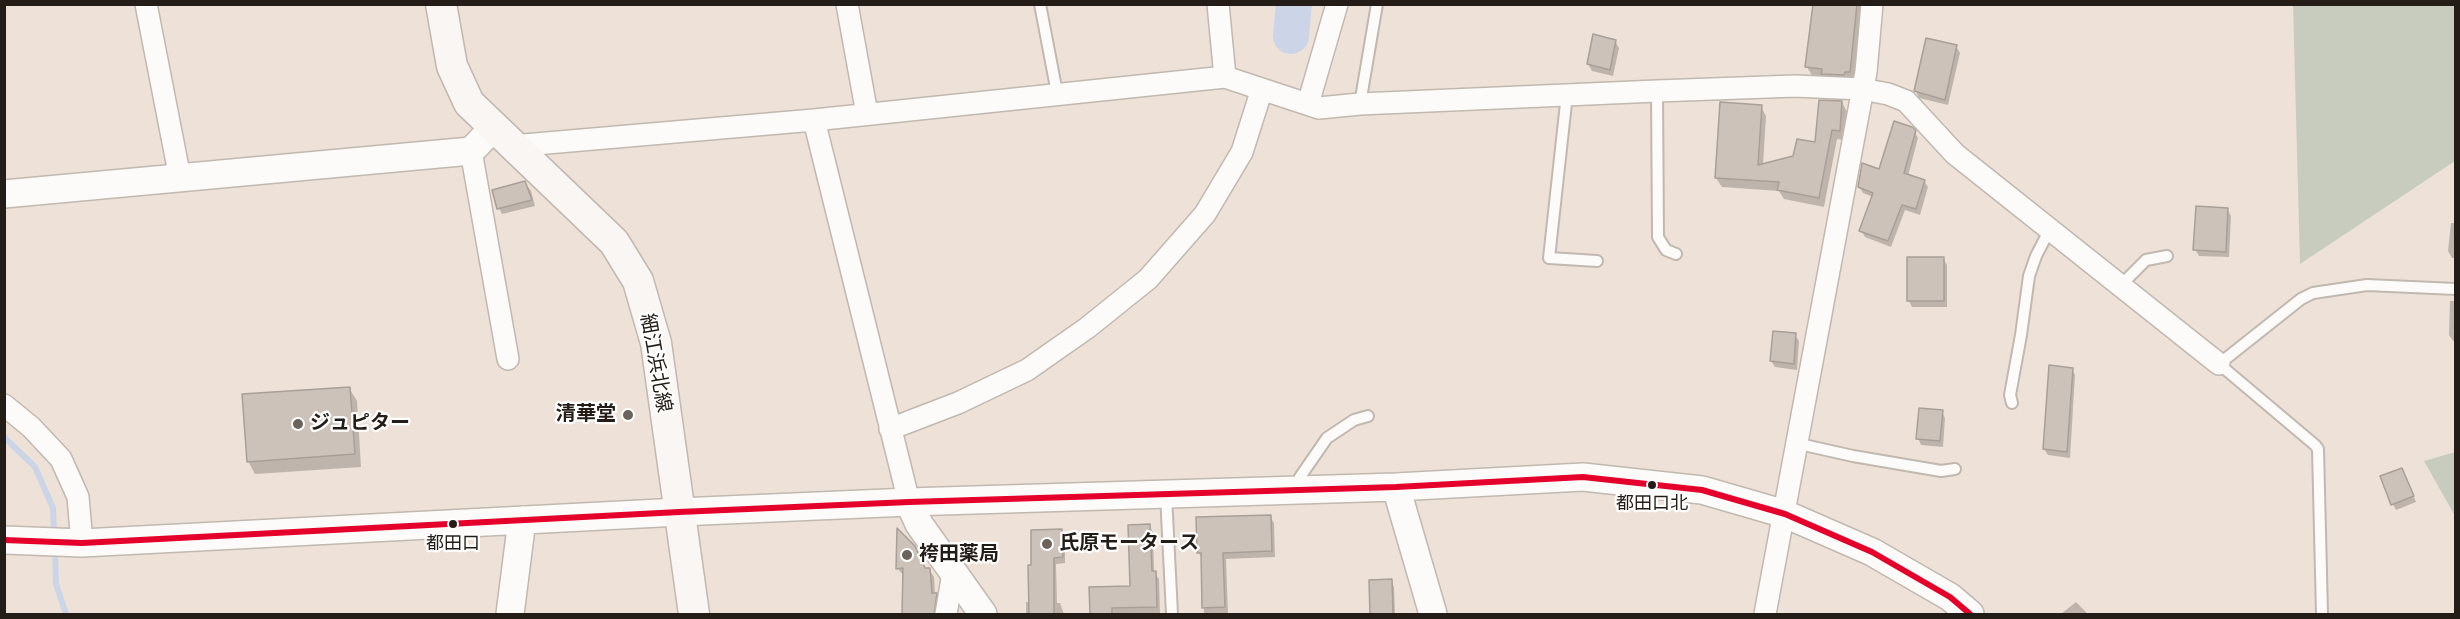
<!DOCTYPE html>
<meta charset="utf-8">
<style>
body{margin:0}
#map{position:relative;width:2460px;height:619px;overflow:hidden;background:#eee2d8;font-family:"Archivo Narrow",sans-serif}
canvas{display:block}
.frame{position:absolute;inset:0;border:6px solid #241d17;pointer-events:none}
</style>
<div id="map">
<canvas width="2460" height="619"></canvas>
<div class="frame"></div>
</div>
<script>
const context = document.querySelector('canvas').getContext('2d');
context.lineJoin = 'round';
function paint(path, color) { context.fillStyle = color; context.fill(path, 'evenodd'); }
const poly = rows => new Path2D(rows.map(r => 'M' + r).join(''));
function trace(path, color, width, dash) { context.strokeStyle = color; context.lineWidth = width; context.lineCap = dash ? 'butt' : 'round'; context.setLineDash(dash || []); context.stroke(path); }
function label(font, color, halo, rows, align = 'center') {
  context.font = font + ' "Archivo Narrow","Noto Sans JP",sans-serif'; context.lineWidth = 4.5; context.setLineDash([]); context.textBaseline = 'middle'; context.strokeStyle = halo; context.fillStyle = color; for (const [text, x, y, turn = 0] of rows) {
    context.save(); context.translate(x, y); context.rotate((+turn || 0) * Math.PI / 180); context.textAlign = isNaN(turn) ? turn : align; if (halo) context.strokeText(text, 0, 0); context.fillText(text, 0, 0); context.restore();
  }
}
const green = poly([
 [2293,5,2456,5,2455,161,2300,264],
 [2455,452,2456,452,2455,516,2424,461]
]);
const shadow = poly([
 [1814,4,1865,4,1856,84,1814,79,1807,67],
 [1615,41,1619,48,1613,76,1592,71,1588,64],
 [1956,46,1960,53,1948,105,1919,98,1916,91],
 [1842,102,1847,112,1845,140,1837,139,1824,207,1784,199,1779,191,1722,187,1716,178,1761,107,1766,116,1763,165,1794,157,1816,144],
 [1914,131,1918,138,1908,176,1924,181,1928,187,1920,215,1905,210,1891,247,1865,237,1861,230,1873,197,1863,193,1859,187,1880,171],
 [525,183,531,191,535,206,502,214,499,208],
 [2227,209,2231,216,2229,257,2199,256,2195,249],
 [2451,223,2456,223,2456,258,2452,258,2448,251],
 [1943,259,1947,265,1947,307,1912,307,1909,301],
 [2450,301,2456,301,2456,341,2453,341,2449,335],
 [1795,335,1799,341,1797,370,1775,367,1771,361],
 [2072,369,2075,375,2070,458,2048,455,2044,449],
 [349,388,357,401,361,467,255,474,248,461],
 [1942,412,1945,418,1943,447,1921,445,1918,438],
 [2405,476,2416,502,2396,510,2393,504],
 [1270,517,1274,523,1275,557,1226,559,1228,614,1204,614,1202,559,1199,553],
 [1149,525,1153,532,1154,572,1159,579,1160,613,1091,614,1131,587],
 [1062,531,1065,537,1065,563,1056,564,1057,603,1060,603,1064,614,1026,614,1026,602,1030,602],
 [914,547,925,569,929,569,934,577,935,594,940,602,939,614,904,614,904,576,898,569],
 [1391,581,1394,587,1395,614,1372,614],
 [2076,602,2088,614,2061,614]
]);
const stream = poly([
 [4,437,35,467,53,508,54,534],
 [55,548,56,584,66,614]
]);
const river = poly([
 [1291,36,1294,4]
]);
const building = poly([
 [1813,4,1857,4,1850,72,1845,72,1844,75,1821,74,1822,69,1805,67,1813,4],
 [1593,34,1616,40,1610,70,1587,64,1593,34],
 [1926,38,1957,45,1945,100,1914,91,1926,38],
 [1819,100,1842,101,1840,131,1832,130,1819,198,1777,190,1779,182,1715,178,1720,102,1762,105,1758,165,1793,156,1797,139,1815,142,1819,100],
 [1894,121,1912,127,1916,130,1904,173,1925,180,1916,209,1902,205,1888,241,1859,231,1873,193,1858,187,1862,163,1879,169,1894,121],
 [525,181,532,200,497,209,492,190,525,181],
 [2196,206,2228,208,2226,252,2193,250,2196,206],
 [1907,257,1944,257,1944,301,1907,301,1907,257],
 [1773,331,1796,333,1794,364,1770,361,1773,331],
 [2049,365,2073,368,2067,452,2043,449,2049,365],
 [350,387,355,454,247,462,242,394,350,387],
 [1919,408,1943,410,1940,441,1916,439,1919,408],
 [2402,468,2414,496,2391,505,2380,476,2402,468],
 [1271,515,1272,551,1223,553,1225,607,1202,608,1201,553,1197,553,1196,517,1271,515],
 [1150,524,1152,571,1156,571,1157,607,1112,608,1112,615,1090,615,1089,587,1130,586,1128,525,1150,524],
 [897,528,915,546,925,568,930,568,932,593,937,593,934,615,902,615,903,568,896,569,897,528],
 [1062,529,1063,557,1054,558,1054,615,1029,615,1028,565,1031,565,1031,530,1062,529],
 [1392,579,1393,615,1370,615,1369,580,1392,579]
]);
const service = poly([
 [1040,4,1057,93],
 [1657,91,1658,237,1666,250,1676,254],
 [1567,94,1549,258,1597,261],
 [1360,104,1377,4],
 [2120,286,2146,260,2167,256],
 [2012,403,2010,395,2021,335,2029,276,2036,256,2050,229],
 [1795,443,1853,456,1941,471,1955,469],
 [1295,490,1300,477,1327,438,1354,420,1368,416],
 [1166,495,1172,614],
 [2322,614,2318,449,2315,445,2219,364,2301,299,2313,293,2367,285,2456,289]
]);
const minor = poly([
 [146,4,180,178],
 [847,4,867,114],
 [1218,4,1225,77],
 [1308,104,1337,4],
 [814,120,909,502],
 [512,146,814,120,1225,77,1319,108,1360,104,1657,91,1795,86,1862,89,1888,94,1906,101,1955,154,2219,364],
 [471,151,508,359],
 [4,405,31,427,61,459,78,497,82,543],
 [890,429,958,403,1027,370,1087,328,1148,279,1205,214,1242,152,1262,89],
 [946,614,953,573],
 [1765,614,1866,72,1872,4]
]);
const tertiary = poly([
 [4,194,471,151,493,128],
 [1396,487,1433,614],
 [909,502,919,524,983,614],
 [4,540,82,543,679,512,909,502,1396,487,1583,477,1702,490,1785,514,1872,552,1950,597,1970,614],
 [510,614,522,520]
]);
const secondary = poly([
 [441,4,452,66,469,103,614,242,638,281,656,343,694,614]
]);
const bus1 = poly([
 [4,540,82,543,679,512,909,502,1396,487,1583,477,1702,490,1785,514,1872,552,1950,597,1970,614]
]);
const markers = [
 [628,415,6,"#6b625b"],
 [298,424,6,"#6b625b"],
 [1652,485,5,"#241d17"],
 [453,524,5,"#241d17"],
 [1047,544,6,"#6b625b"],
 [907,555,6,"#6b625b"]
];
const busNames = [
 ["都田口北",1652,504],
 ["都田口",453,544]
];
const streetNames = [
 ["細江浜北線",655,363,80]
];
const poiNames = [
 ["清華堂",616,415,"right"],
 ["ジュピター",310,424],
 ["氏原モータース",1059,544],
 ["袴田薬局",919,555]
];
paint(green, '#c8ccbf');
paint(shadow, '#0003');
trace(stream, '#cbd5e7', 6);
trace(river, '#cbd5e7', 36);
paint(building, '#cdc2b9');
trace(building, '#a89f98', 1.5);
trace(service, '#c1b8b0', 14);
trace(minor, '#c1b8b0', 24);
trace(tertiary, '#c1b8b0', 30);
trace(secondary, '#c1b8b0', 33);
trace(service, '#fcfbf9', 10);
trace(minor, '#fcfbf9', 21);
trace(tertiary, '#fcfbf9', 27);
trace(secondary, '#f9f6f4', 30);
trace(bus1, '#e4002b', 6);
for (const [x, y, r, color] of markers) { const dot = new Path2D(); dot.arc(x, y, r, 0, 2 * Math.PI); context.fillStyle = color; context.fill(dot); trace(dot, '#fff', 2); }
label('18px', '#241d17', '#fff', busNames);
label('20px', '#241d17', '#fff', streetNames);
label('bold 20px', '#241d17', '#fff', poiNames, 'left');
</script>
